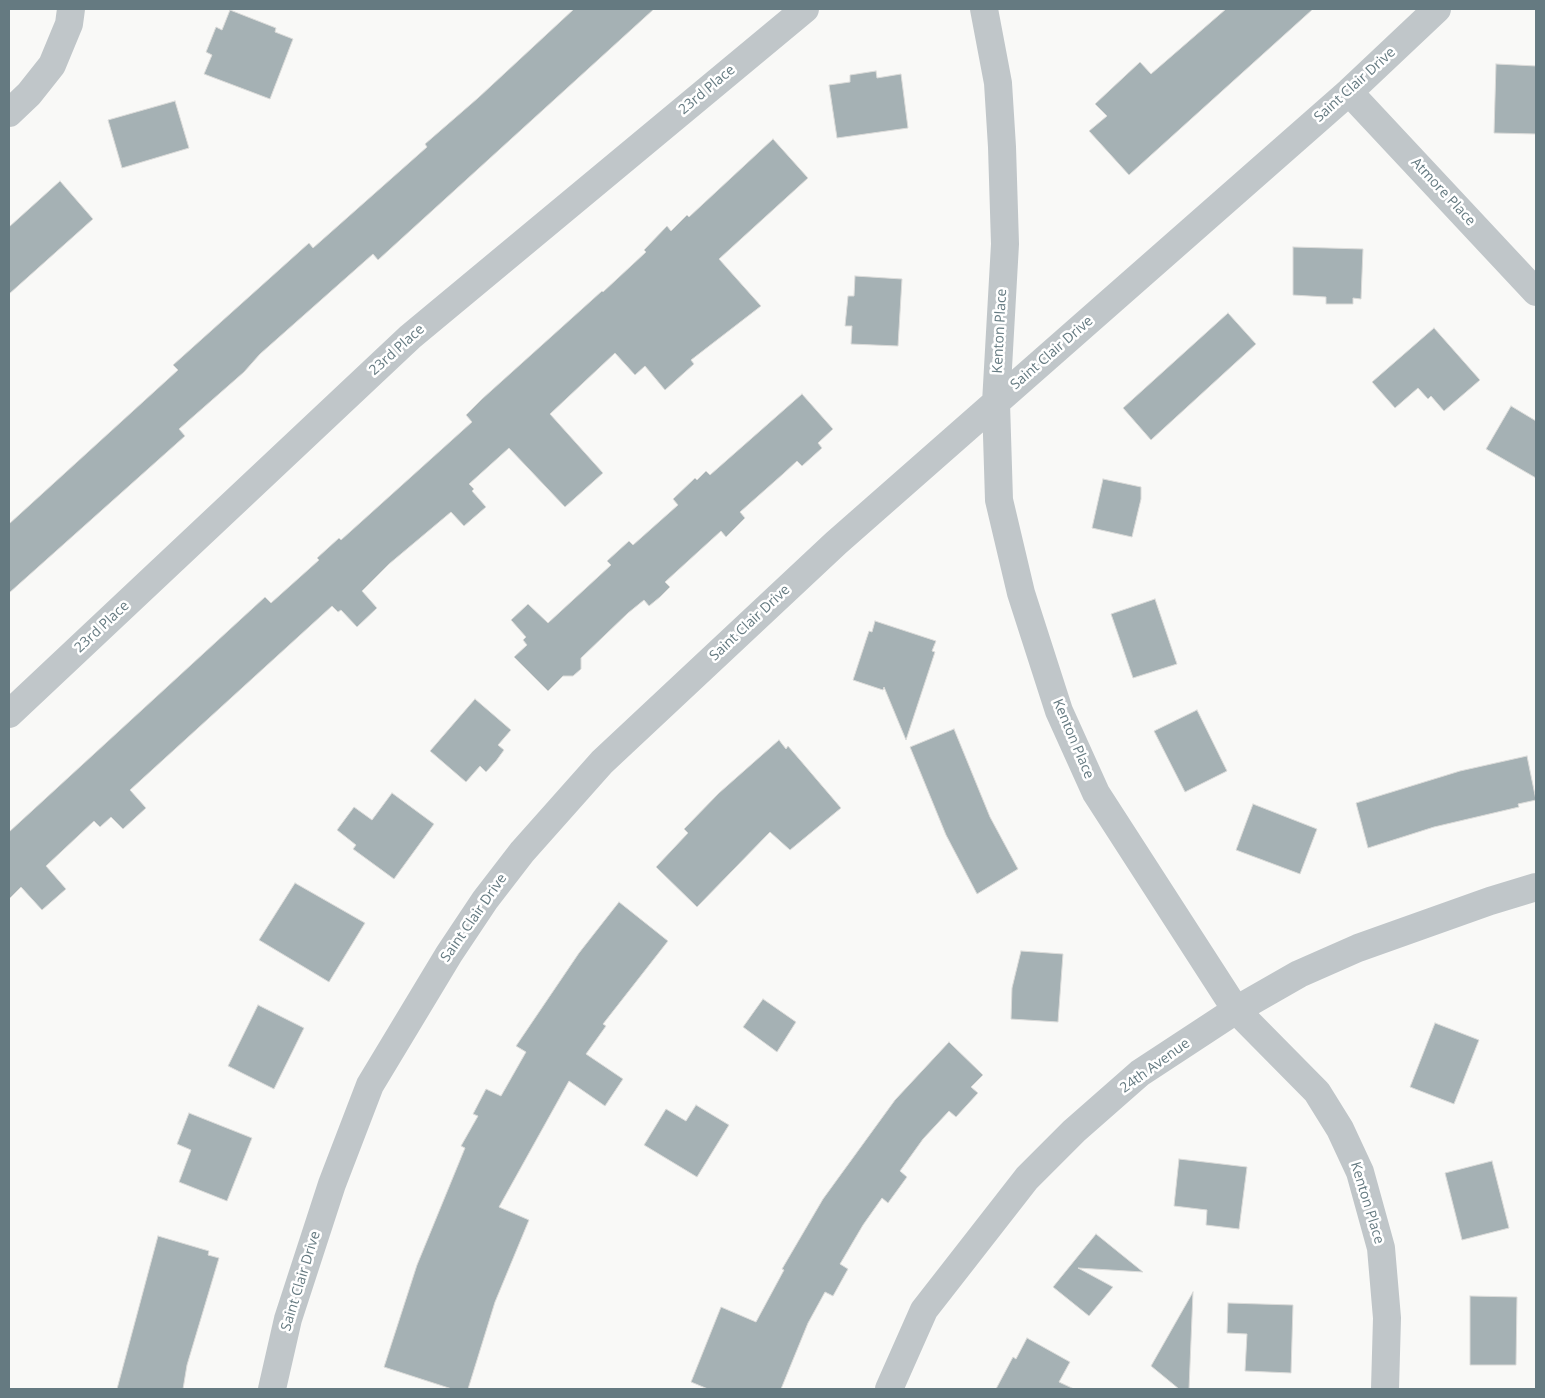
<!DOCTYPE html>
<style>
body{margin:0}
#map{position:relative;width:1545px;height:1398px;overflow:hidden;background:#f9f9f7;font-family:"Open Sans",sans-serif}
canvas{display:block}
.frame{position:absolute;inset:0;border:10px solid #657a81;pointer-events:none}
</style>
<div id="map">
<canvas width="1545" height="1398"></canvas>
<div class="frame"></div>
</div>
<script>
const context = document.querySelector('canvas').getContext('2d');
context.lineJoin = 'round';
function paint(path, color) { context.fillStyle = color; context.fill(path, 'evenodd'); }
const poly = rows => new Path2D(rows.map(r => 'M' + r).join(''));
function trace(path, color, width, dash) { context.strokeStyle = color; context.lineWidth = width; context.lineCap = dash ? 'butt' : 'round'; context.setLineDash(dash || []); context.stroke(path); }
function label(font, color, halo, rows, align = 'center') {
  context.font = font + ' "Open Sans",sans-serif'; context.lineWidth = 5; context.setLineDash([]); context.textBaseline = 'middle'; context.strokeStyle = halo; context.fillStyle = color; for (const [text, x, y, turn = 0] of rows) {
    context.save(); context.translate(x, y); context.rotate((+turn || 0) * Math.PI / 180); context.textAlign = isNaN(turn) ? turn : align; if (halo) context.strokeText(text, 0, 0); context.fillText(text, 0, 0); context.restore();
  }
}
const building = poly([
 [574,9,654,9,378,260,373,254,260,354,244,372,179,429,185,436,9,593,9,524,178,370,173,365,309,243,313,248,427,147,425,144,478,98,574,9],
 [1226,9,1313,9,1129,175,1089,131,1107,116,1095,104,1140,62,1151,74,1226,9],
 [230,10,276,28,275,32,293,39,270,99,204,74,212,55,206,52,216,27,222,30,230,10],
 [1496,64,1536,66,1536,134,1494,133,1496,64],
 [876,71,877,78,901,74,908,128,837,138,829,85,850,82,850,75,876,71],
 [175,101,189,148,122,168,108,120,175,101],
 [773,139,808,178,719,259,761,306,691,360,694,364,665,390,645,366,635,375,615,353,550,414,603,473,565,507,509,448,469,484,474,489,472,491,486,507,464,526,451,512,389,564,362,591,377,608,357,627,341,610,338,612,332,606,130,790,146,808,123,829,111,817,100,827,94,821,46,866,66,889,42,910,21,887,9,899,9,832,265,597,271,603,319,560,317,558,339,538,341,540,472,422,466,415,482,399,602,291,603,292,646,252,644,250,667,226,671,231,687,215,689,217,773,139],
 [60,181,93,219,9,294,9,227,60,181],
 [1293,247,1363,249,1361,299,1353,298,1353,304,1326,304,1326,297,1293,295,1293,247],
 [855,276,902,279,898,346,851,344,852,326,845,326,848,296,854,296,855,276],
 [1228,313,1256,344,1151,440,1123,408,1228,313],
 [1434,328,1480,380,1444,411,1431,396,1428,399,1418,388,1395,408,1372,382,1434,328],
 [802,394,833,429,818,443,822,448,802,466,797,461,783,474,740,512,745,518,726,537,721,531,665,582,670,587,660,597,649,606,644,600,628,613,581,658,581,669,573,676,563,676,548,691,514,657,527,645,523,640,526,637,511,620,528,604,548,623,611,565,607,561,629,541,633,545,678,505,673,499,695,478,697,480,706,471,710,475,802,394],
 [1511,406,1536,421,1536,478,1486,449,1511,406],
 [1103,479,1141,487,1141,499,1132,537,1092,528,1103,479],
 [1155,599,1177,664,1133,678,1111,614,1155,599],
 [875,621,936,641,932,651,935,652,906,740,884,687,883,690,853,680,869,631,872,632,875,621],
 [475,699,511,730,498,745,504,750,496,761,486,772,480,766,466,782,430,751,475,699],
 [1197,710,1227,771,1185,792,1154,731,1197,710],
 [954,729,990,817,1018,869,977,894,946,835,910,747,954,729],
 [779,740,786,749,788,746,841,808,790,850,770,832,697,907,656,867,688,833,684,829,719,793,779,740],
 [1527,756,1536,800,1518,804,1519,807,1434,827,1368,848,1356,803,1460,771,1527,756],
 [392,793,434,824,394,879,353,849,356,845,337,830,354,807,372,820,392,793],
 [1253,804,1317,829,1300,874,1236,850,1253,804],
 [295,883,365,923,329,982,259,940,295,883],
 [619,902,668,941,603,1024,606,1026,586,1054,623,1079,605,1106,569,1081,499,1207,529,1220,495,1302,468,1389,452,1389,384,1367,417,1265,465,1148,461,1146,478,1116,473,1114,486,1089,501,1096,526,1052,516,1046,579,953,619,902],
 [1021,951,1063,954,1058,1022,1011,1019,1012,988,1021,951],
 [763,999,796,1022,777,1052,743,1027,763,999],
 [258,1005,304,1028,274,1089,228,1066,258,1005],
 [1435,1023,1479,1040,1454,1104,1410,1087,1435,1023],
 [949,1042,983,1075,971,1087,978,1093,956,1117,949,1111,923,1139,900,1171,907,1177,888,1203,882,1198,863,1225,840,1264,848,1269,833,1296,825,1292,808,1323,781,1389,708,1389,691,1382,721,1307,756,1322,784,1270,782,1269,823,1199,895,1100,949,1042],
 [696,1105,729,1125,697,1177,644,1145,666,1109,686,1121,696,1105],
 [189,1113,252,1138,227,1201,179,1182,191,1150,177,1144,189,1113],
 [1179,1159,1247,1167,1239,1229,1206,1225,1207,1210,1174,1206,1179,1159],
 [1492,1161,1509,1228,1462,1240,1445,1173,1492,1161],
 [1096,1234,1143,1272,1078,1268,1113,1287,1089,1316,1053,1287,1096,1234],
 [158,1236,209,1251,208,1255,219,1258,187,1365,183,1389,117,1389,158,1236],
 [1193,1292,1189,1389,1179,1389,1151,1366,1193,1292],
 [1470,1296,1517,1297,1516,1365,1470,1365,1470,1296],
 [1228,1303,1293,1305,1291,1373,1245,1371,1247,1334,1227,1333,1228,1303],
 [1027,1338,1070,1362,1059,1382,1074,1389,996,1389,1013,1357,1016,1359,1027,1338]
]);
const street = poly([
 [984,9,998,83,1002,147,1005,244,996,403,999,500,1021,593,1059,711,1096,793,1236,1010,1317,1092,1340,1129,1360,1172,1381,1248,1387,1318,1385,1389],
 [1349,92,1536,292],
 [9,113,29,94,52,65,69,24,71,9],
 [9,714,410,337,805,9],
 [272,1389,288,1319,332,1184,370,1085,449,954,485,900,522,852,602,762,836,543,1349,92,1437,9],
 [889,1389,924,1310,1027,1178,1074,1131,1140,1073,1236,1010,1299,974,1358,948,1490,901,1536,887]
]);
const streetNames = [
 ["Saint Clair Drive",1355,85,-42],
 ["23rd Place",707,90,-40],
 ["Atmore Place",1443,192,47],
 ["Kenton Place",1000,331,-87],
 ["23rd Place",397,350,-42],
 ["Saint Clair Drive",1052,353,-41],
 ["Saint Clair Drive",750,623,-43],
 ["23rd Place",102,627,-43],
 ["Kenton Place",1073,739,67],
 ["Saint Clair Drive",474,918,-55],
 ["24th Avenue",1155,1066,-36],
 ["Kenton Place",1367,1203,73],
 ["Saint Clair Drive",301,1281,-73]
];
paint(building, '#a5b1b4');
trace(building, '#dbdbd9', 1);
trace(street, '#c0c6c9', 28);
label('14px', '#657a81', '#fff', streetNames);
</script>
